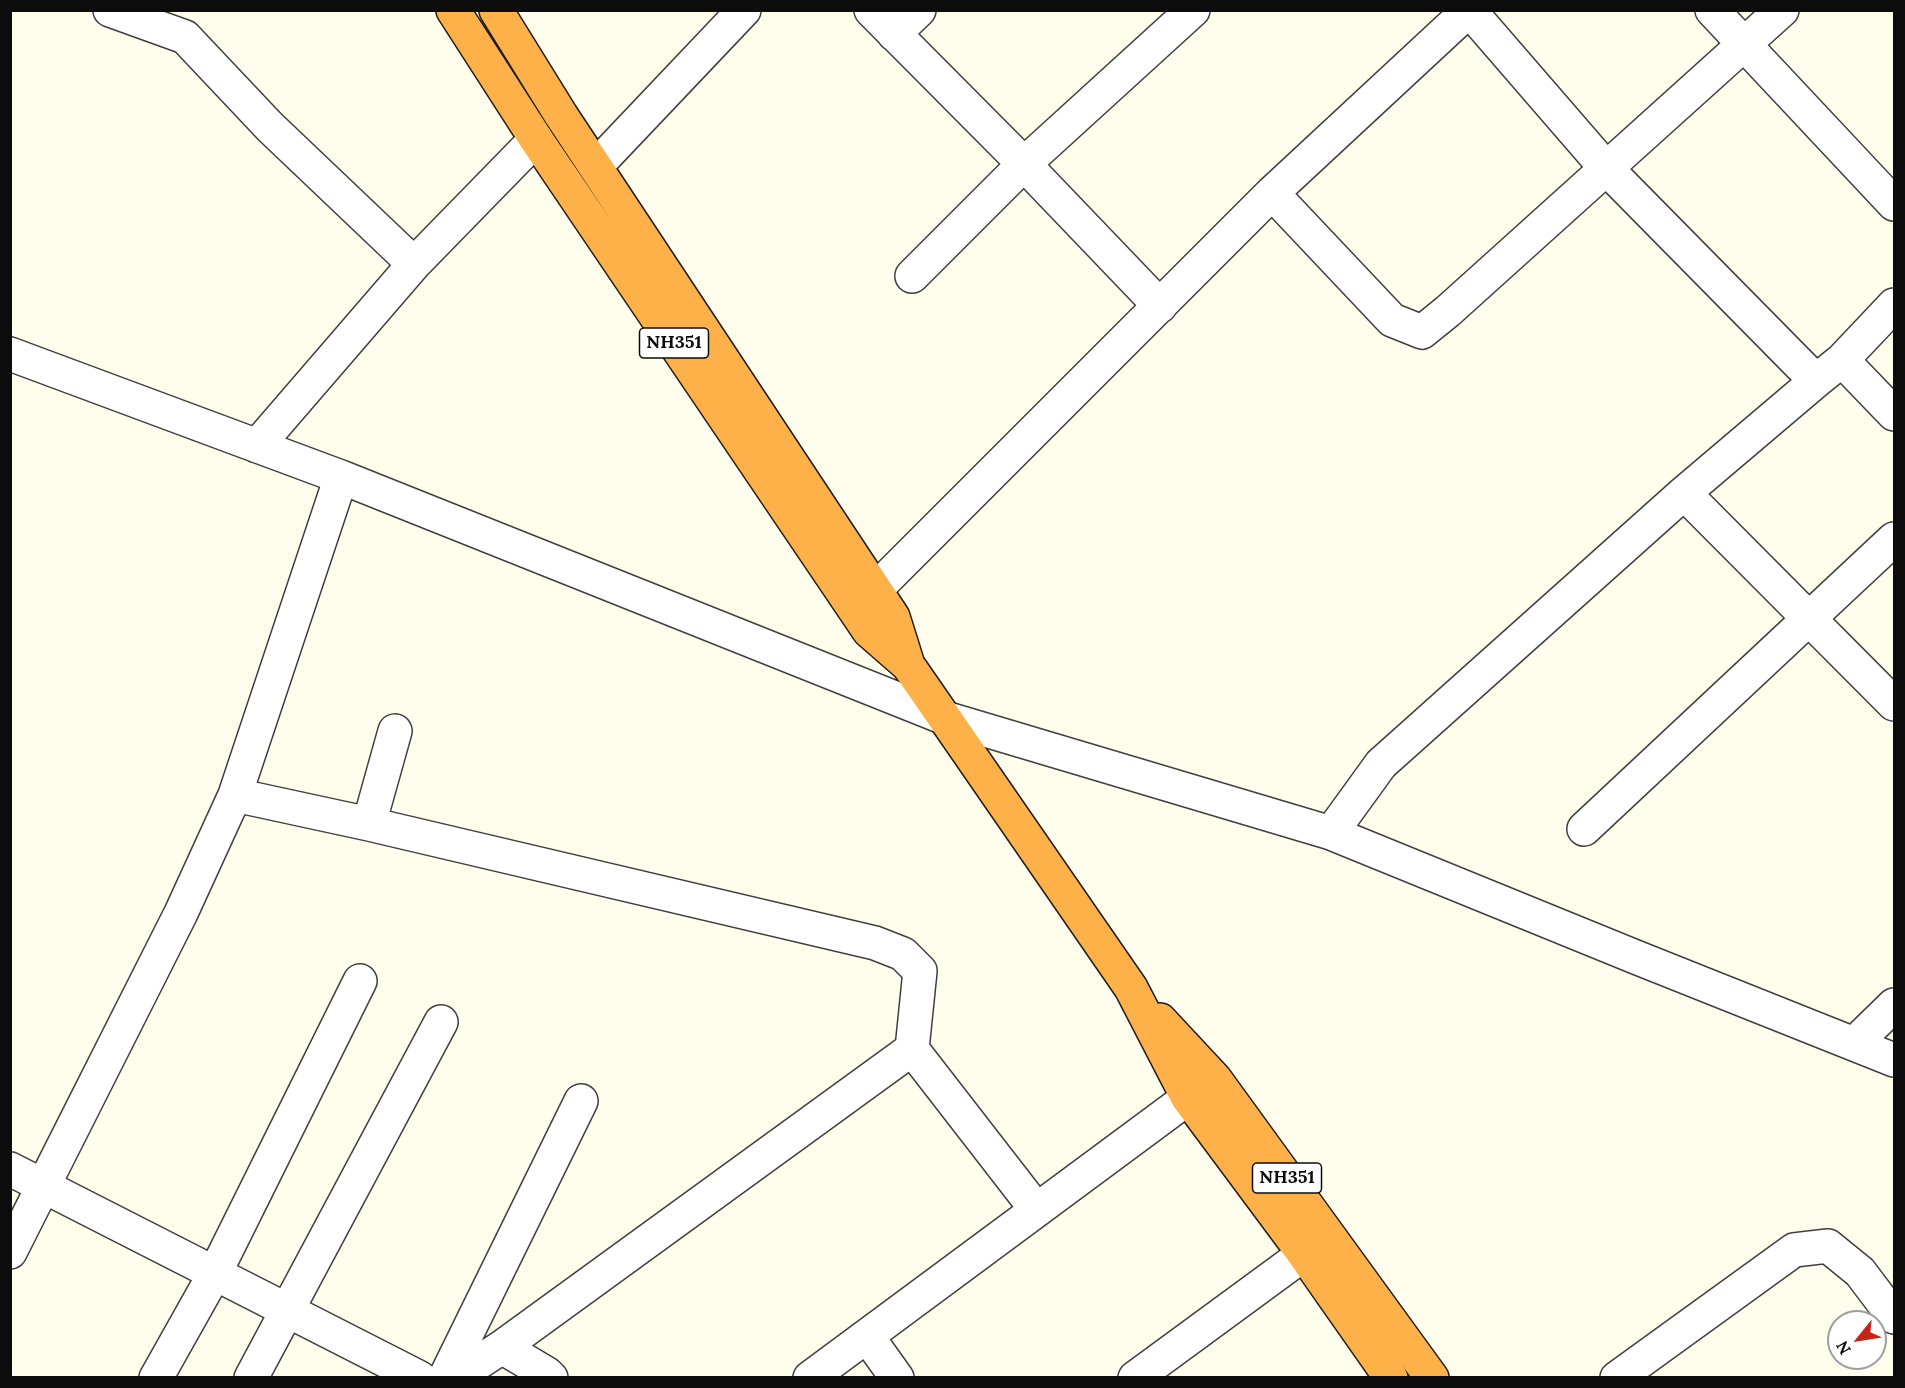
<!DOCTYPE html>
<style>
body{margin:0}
#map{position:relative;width:1905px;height:1388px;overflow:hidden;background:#fffdeb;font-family:Lora,serif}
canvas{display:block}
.frame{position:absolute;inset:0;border:12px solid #0c0c0c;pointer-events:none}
.north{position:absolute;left:1827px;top:1310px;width:60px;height:60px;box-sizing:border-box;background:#fff;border:2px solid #9e9e9e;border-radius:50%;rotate:240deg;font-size:16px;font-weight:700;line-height:24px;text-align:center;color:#0c0c0c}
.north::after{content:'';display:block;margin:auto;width:21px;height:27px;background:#c82318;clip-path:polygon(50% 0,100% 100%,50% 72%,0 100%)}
</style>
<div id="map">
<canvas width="1905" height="1388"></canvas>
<div class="frame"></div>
<div class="north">N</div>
</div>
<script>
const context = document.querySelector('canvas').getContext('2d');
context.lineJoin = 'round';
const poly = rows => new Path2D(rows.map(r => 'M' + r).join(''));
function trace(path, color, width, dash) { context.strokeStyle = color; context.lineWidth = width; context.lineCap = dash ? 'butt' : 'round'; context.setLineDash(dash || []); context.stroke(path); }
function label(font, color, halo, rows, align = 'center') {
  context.font = font + ' Lora,serif'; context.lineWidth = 6; context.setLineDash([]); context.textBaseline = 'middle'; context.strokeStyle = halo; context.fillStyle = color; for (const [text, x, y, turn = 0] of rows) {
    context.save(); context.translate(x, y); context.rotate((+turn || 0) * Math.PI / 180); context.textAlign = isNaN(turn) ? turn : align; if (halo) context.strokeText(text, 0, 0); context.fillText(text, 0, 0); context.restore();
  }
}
const minor = poly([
 [110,10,185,37,270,127,414,264],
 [871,10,1024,164,1160,306],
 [1712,10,1894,204],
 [894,34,919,10],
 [596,166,744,10],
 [1272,193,1392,320,1422,332,1448,311,1782,10],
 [912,276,1024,164,1193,10],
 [10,354,341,477,945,718,1331,833,1638,958,1894,1060],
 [1842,360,1894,414],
 [1816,381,1842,360,1894,305],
 [257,446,414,264,536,139],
 [1684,493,1894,704],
 [875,590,1272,193,1469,10],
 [235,795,369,824,875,943,903,954,920,971,912,1049],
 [369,824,395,731],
 [1584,829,1894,539],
 [1331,833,1381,764,1684,493,1816,381,1605,167,1470,11,1471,10],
 [1854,1044,1894,1005],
 [10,1169,420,1378],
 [10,1252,181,913,235,795,341,477],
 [867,1336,897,1378],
 [502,1347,912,1049,1036,1209],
 [156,1378,215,1273,360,981],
 [251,1378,441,1022],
 [445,1378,581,1101],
 [455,1378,502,1347,547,1374,551,1378],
 [810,1378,1188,1098],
 [1135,1378,1304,1254],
 [1617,1378,1794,1250,1828,1246,1860,1272,1894,1317]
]);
const highway = poly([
 [453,10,536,139,869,631,908,665,1131,988,1188,1098,1304,1254,1391,1378],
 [496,10,561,115,893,617,908,665],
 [1160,1020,1215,1079,1432,1378]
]);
const shields = [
 [674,343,69],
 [1287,1178,69]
];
const shieldNames = [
 ["NH351",674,343],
 ["NH351",1287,1178]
];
trace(minor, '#3f3f3f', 36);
trace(highway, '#1d1d1d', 36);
trace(minor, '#fff', 33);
trace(highway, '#ffb149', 33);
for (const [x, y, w] of shields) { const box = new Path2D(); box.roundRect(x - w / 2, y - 15, w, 30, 4.5); context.fillStyle = '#fff'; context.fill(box); trace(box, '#0c0c0c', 1.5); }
label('bold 18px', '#0c0c0c', null, shieldNames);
</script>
